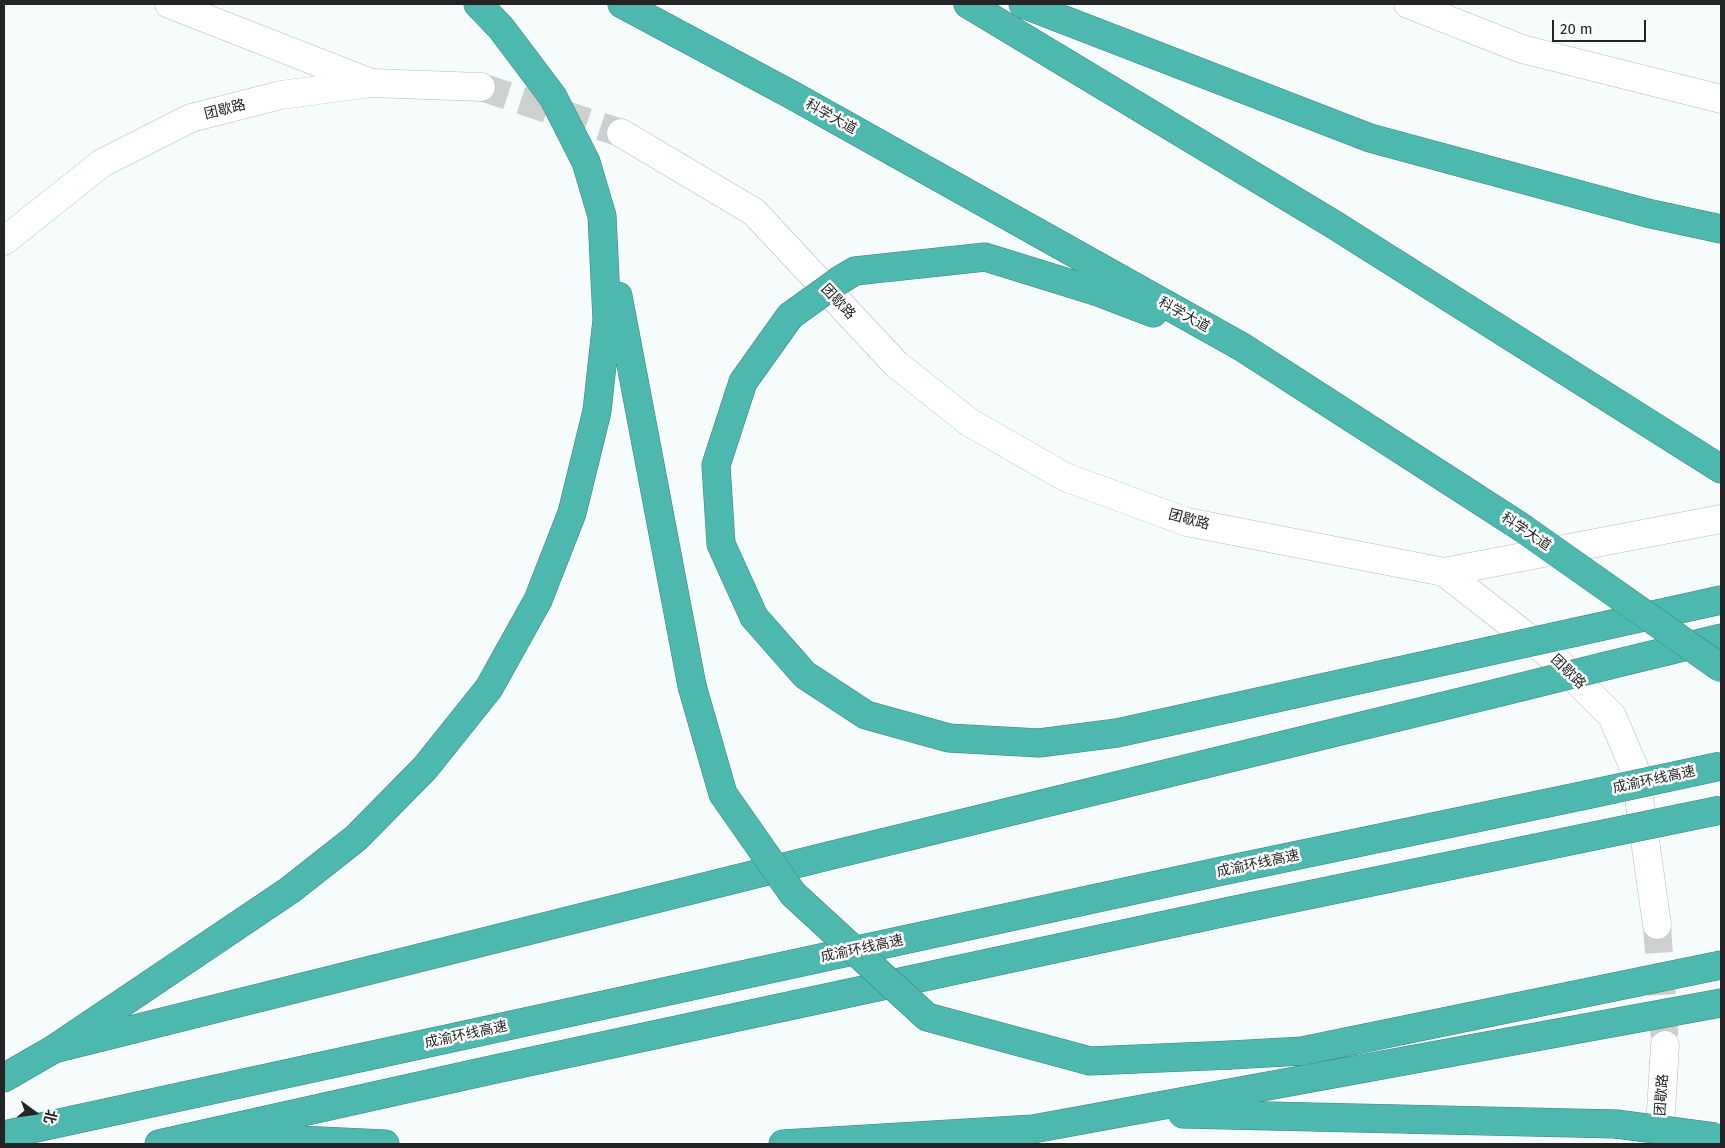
<!DOCTYPE html>
<meta charset="utf-8">
<style>
body{margin:0}
#map{position:relative;width:1725px;height:1148px;overflow:hidden;background:#f6fbfc;font-family:"Fira Sans","Noto Sans SC",sans-serif}
canvas{display:block}
.frame{position:absolute;inset:0;border:5px solid #232425;pointer-events:none}
.north{position:absolute;left:10px;top:1088px;width:50px;height:50px;-webkit-text-stroke:4px #fff;paint-order:stroke;rotate:104deg;font-size:14px;font-weight:700;line-height:20px;text-align:center;color:#232425}
.north::after{content:'';display:block;margin:auto;width:18px;height:22px;background:#232425;clip-path:polygon(50% 0,100% 100%,50% 72%,0 100%)}
.scale{position:absolute;left:1552px;top:20px;width:94px;height:22px;box-sizing:border-box;border:2px solid #232425;border-top:0;padding-left:6px;font-size:15px;line-height:18px;white-space:nowrap;color:#232425;-webkit-text-stroke:4px #fff;paint-order:stroke}
</style>
<div id="map">
<canvas width="1725" height="1148"></canvas>
<div class="frame"></div>
<div class="north">北</div>
<div class="scale">20 m</div>
</div>
<script>
const context = document.querySelector('canvas').getContext('2d');
context.lineJoin = 'round';
const poly = rows => new Path2D(rows.map(r => 'M' + r).join(''));
function trace(path, color, width, dash) { context.strokeStyle = color; context.lineWidth = width; context.lineCap = dash ? 'butt' : 'round'; context.setLineDash(dash || []); context.stroke(path); }
function label(font, color, halo, rows, align = 'center') {
  context.font = font + ' "Fira Sans","Noto Sans SC",sans-serif'; context.lineWidth = 5; context.setLineDash([]); context.textBaseline = 'middle'; context.strokeStyle = halo; context.fillStyle = color; for (const [text, x, y, turn = 0] of rows) {
    context.save(); context.translate(x, y); context.rotate((+turn || 0) * Math.PI / 180); context.textAlign = isNaN(turn) ? turn : align; if (halo) context.strokeText(text, 0, 0); context.fillText(text, 0, 0); context.restore();
  }
}
const secondaryTunnel = poly([
 [481,87,621,133],
 [1657,925,1665,1045]
]);
const street = poly([
 [169,4,371,83],
 [1408,4,1522,49,1721,99],
 [1444,572,1721,519]
]);
const secondary = poly([
 [621,133,754,212,896,364,969,422,1065,477,1187,522,1444,572,1554,658,1612,716,1635,770,1657,925],
 [4,241,102,163,191,118,281,95,371,83,481,87],
 [1659,1144,1665,1045]
]);
const highway = poly([
 [622,4,792,95,1242,347,1521,527],
 [968,4,1333,224,1721,469],
 [1023,4,1370,138,1647,213,1721,229],
 [840,280,855,271,985,257,1098,292,1153,313],
 [618,296,692,686],
 [790,316,743,382,716,465,721,544,754,617,805,675,866,715,949,738,1039,743,1117,733,1458,658],
 [1576,632,1721,600],
 [1610,665,1721,638],
 [54,1049,828,856,1497,693],
 [1231,1055,1302,1051,1721,965],
 [4,1078,54,1049,290,890,356,838,425,768,489,688,538,600,572,513,597,411,607,320,602,216,586,162,553,97,501,28,478,4],
 [1183,1114,1616,1124],
 [4,1135,1222,871,1586,795],
 [235,1137,385,1144],
 [159,1144,491,1070,1226,912,1594,836],
 [783,1144,1033,1129,1721,1003]
]);
const highwayBridge = poly([
 [790,316,840,280],
 [1521,527,1721,668],
 [1458,658,1576,632],
 [692,686,723,794,793,894,927,1017,1090,1061,1231,1055],
 [1497,693,1610,665],
 [1586,795,1721,766],
 [1594,836,1721,810],
 [1616,1124,1715,1137]
]);
const streetNames = [
 ["团歇路",225,110,-14],
 ["科学大道",831,117,29],
 ["团歇路",838,302,47],
 ["科学大道",1184,315,29],
 ["团歇路",1189,520,15],
 ["科学大道",1526,532,34],
 ["团歇路",1568,672,44],
 ["成渝环线高速",1654,780,-12],
 ["成渝环线高速",1258,864,-12],
 ["成渝环线高速",862,949,-12],
 ["成渝环线高速",466,1035,-12],
 ["团歇路",1662,1095,-86]
];
trace(secondaryTunnel, '#ccd0d1', 28, [28, 14]);
trace(street, '#b6bbbc', 29);
trace(secondary, '#b6bbbc', 29);
trace(highway, '#3e847e', 29);
trace(street, '#fff', 28);
trace(secondary, '#fff', 28);
trace(highway, '#4db8ae', 28);
trace(highwayBridge, '#3e847e', 29, []);
trace(highwayBridge, '#4db8ae', 28);
label('14px', '#232425', '#fff', streetNames);
</script>
